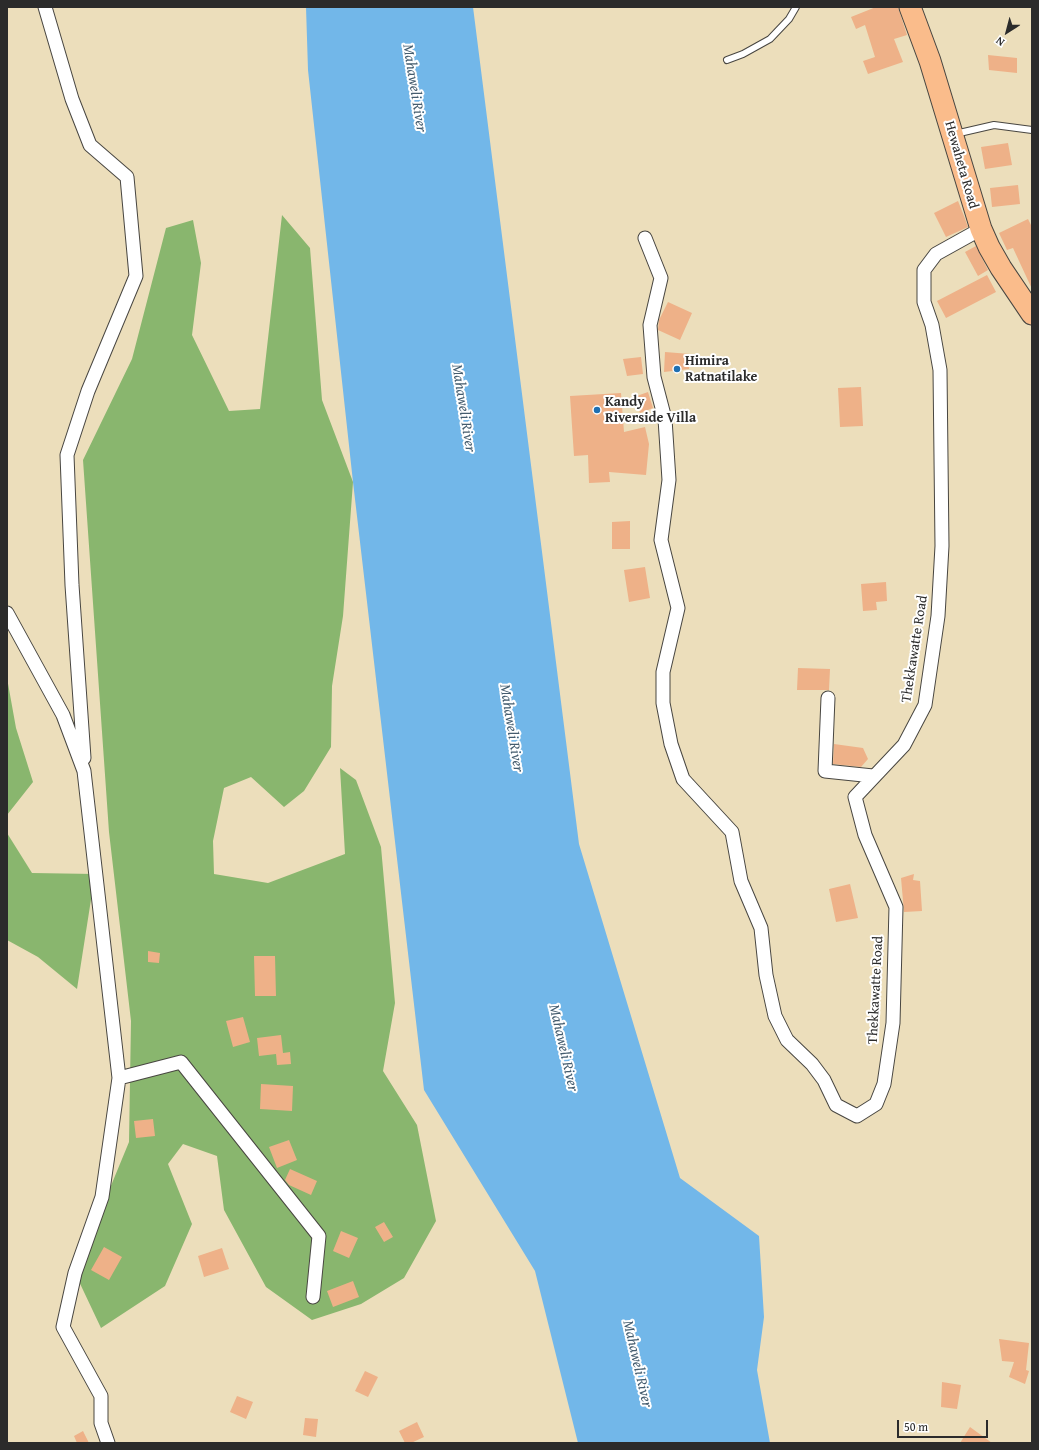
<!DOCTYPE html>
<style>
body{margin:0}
#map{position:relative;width:1039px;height:1450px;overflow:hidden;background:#ecdebb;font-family:"Gentium Book Plus",serif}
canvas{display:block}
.frame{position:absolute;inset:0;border:8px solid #2b2b2b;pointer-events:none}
.north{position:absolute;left:987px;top:12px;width:40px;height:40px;-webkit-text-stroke:3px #fff;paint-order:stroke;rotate:216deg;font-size:11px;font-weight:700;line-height:16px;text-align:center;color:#2b2b2b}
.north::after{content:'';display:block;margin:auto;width:14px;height:18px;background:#2b2b2b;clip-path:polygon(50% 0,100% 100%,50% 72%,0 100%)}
.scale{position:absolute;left:897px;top:1420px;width:91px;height:18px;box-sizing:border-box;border:2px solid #2b2b2b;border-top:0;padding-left:5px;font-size:12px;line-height:14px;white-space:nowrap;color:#2b2b2b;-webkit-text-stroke:3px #fff;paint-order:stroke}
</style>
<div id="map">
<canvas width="1039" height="1450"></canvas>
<div class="frame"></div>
<div class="north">N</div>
<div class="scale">50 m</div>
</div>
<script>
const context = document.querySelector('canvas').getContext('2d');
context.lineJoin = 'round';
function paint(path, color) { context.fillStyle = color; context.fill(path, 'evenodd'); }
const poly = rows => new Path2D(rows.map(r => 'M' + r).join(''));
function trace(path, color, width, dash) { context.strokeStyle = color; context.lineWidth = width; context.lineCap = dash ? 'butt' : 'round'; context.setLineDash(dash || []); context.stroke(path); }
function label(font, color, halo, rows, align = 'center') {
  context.font = font + ' "Gentium Book Plus",serif'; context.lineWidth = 4; context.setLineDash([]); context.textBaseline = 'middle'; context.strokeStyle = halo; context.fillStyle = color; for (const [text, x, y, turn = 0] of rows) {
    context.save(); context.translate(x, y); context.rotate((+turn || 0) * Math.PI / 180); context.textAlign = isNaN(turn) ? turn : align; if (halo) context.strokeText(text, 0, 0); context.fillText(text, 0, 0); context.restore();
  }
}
const forest = poly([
 [282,215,310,248,322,400,353,482,343,616,332,686,331,747,304,791,284,807,251,777,224,788,213,841,214,874,268,883,345,854,340,768,356,780,381,847,395,1003,383,1071,417,1125,436,1221,404,1278,361,1304,312,1320,266,1287,224,1210,217,1156,183,1144,168,1164,192,1224,165,1286,101,1328,75,1273,129,1142,131,1021,109,832,83,460,132,359,166,228,193,220,201,263,192,335,229,411,260,409],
 [7,678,16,728,33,782,7,815],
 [7,833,32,873,95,874,77,989,38,957,7,940]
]);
const water = poly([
 [306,7,473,7,579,844,680,1178,759,1236,764,1317,757,1370,770,1443,578,1443,535,1271,424,1090,353,482,308,70]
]);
const building = poly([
 [876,7,898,7,907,35,894,39,903,62,868,74,863,61,875,57,865,25,856,29,851,17],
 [988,55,1017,58,1017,73,989,70],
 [1008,143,1012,165,985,169,981,147],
 [1018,185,1020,204,992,207,990,188],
 [958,201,964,216,968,227,946,237,934,213],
 [1028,219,1032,227,1032,289,1013,248,1007,250,999,233],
 [976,246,988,270,978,276,965,252],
 [987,275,996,292,946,318,937,301],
 [668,302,692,313,680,340,658,330,659,320],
 [665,352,690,354,689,369,664,372],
 [641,357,643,374,627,376,623,359],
 [861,387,863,426,840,427,838,388],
 [648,392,653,408,640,413,634,397],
 [621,393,624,432,645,427,649,444,646,475,609,472,610,482,589,483,588,455,574,456,570,396],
 [630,521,630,549,612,549,612,522],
 [645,567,650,598,629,602,624,570],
 [886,582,887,601,876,602,877,610,863,611,861,584],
 [798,668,830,669,829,690,797,690],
 [834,744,863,748,868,759,861,767,833,764],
 [914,874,913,880,920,881,922,911,904,912,901,878],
 [850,884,858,918,836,922,829,889],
 [148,951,160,953,159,963,148,962],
 [254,956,275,956,276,996,255,996],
 [243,1017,250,1042,233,1047,226,1021],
 [281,1035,283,1053,290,1052,291,1064,277,1065,276,1054,259,1056,257,1038],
 [261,1084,293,1086,292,1111,260,1109],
 [153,1119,155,1136,136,1138,134,1121],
 [289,1140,297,1160,277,1168,269,1147],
 [290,1169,317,1181,311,1195,289,1185,285,1180],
 [384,1222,393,1237,384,1242,375,1227],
 [341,1231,358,1238,349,1258,333,1251],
 [104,1247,122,1257,109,1280,91,1270],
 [222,1248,229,1269,204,1277,198,1256],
 [353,1281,359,1297,333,1307,327,1291],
 [999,1339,1029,1343,1026,1370,1029,1371,1025,1384,1009,1377,1014,1362,1002,1361],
 [365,1371,378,1377,368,1397,355,1391],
 [942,1382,961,1385,957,1409,941,1407],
 [237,1396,253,1402,246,1419,230,1412],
 [305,1418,318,1419,316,1437,303,1435],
 [417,1422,424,1437,411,1443,405,1443,399,1431],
 [970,1427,992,1443,960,1443],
 [83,1431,89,1443,77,1443,74,1436]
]);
const service = poly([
 [727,60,743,54,770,39,789,19,796,7],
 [955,134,994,125,1032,130]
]);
const minor = poly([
 [45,7,72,99,90,145,127,177,136,276,88,391,67,455,72,585,84,758],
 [645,238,661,278,650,325,654,377,665,419,669,480,661,540,678,608,663,672,663,703,671,744,683,779,732,832,741,881,761,928,766,975,775,1016,787,1040,812,1064,824,1080,836,1105,857,1116,876,1104,884,1084,893,1023,896,907,865,835,855,797,904,745,925,705,938,616,942,546,940,370,932,325,924,302,924,270,936,254,981,229],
 [7,613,63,715,84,771,119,1078,102,1197,75,1273,63,1327,101,1396,101,1423,108,1443],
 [828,698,825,771,873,776],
 [119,1078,181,1062,319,1236,313,1297]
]);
const trunk = poly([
 [910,7,930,61,981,229,989,247,1001,268,1032,314]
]);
const markers = [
 [677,369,4,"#1f6fb2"],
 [597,410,4,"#1f6fb2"]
];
const streetNames = [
 ["Hewaheta Road",961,165,74],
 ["Thekkawatte Road",915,649,-81],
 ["Thekkawatte Road",876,990,-87]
];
const poiNames = [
 ["Himira",685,361],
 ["Ratnatilake",685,377],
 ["Kandy",605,402],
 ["Riverside Villa",605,418]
];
const waterNames = [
 ["Mahaweli River",414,88,81],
 ["Mahaweli River",463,408,81],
 ["Mahaweli River",511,728,81],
 ["Mahaweli River",563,1048,77],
 ["Mahaweli River",637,1364,77]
];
paint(forest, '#89b66e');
paint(water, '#72b7e9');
paint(building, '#eeb188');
trace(service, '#484641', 8);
trace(minor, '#484641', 15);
trace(trunk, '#484641', 23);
trace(service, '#fff', 6);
trace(minor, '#fff', 13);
trace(trunk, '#fabc8b', 21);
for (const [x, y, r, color] of markers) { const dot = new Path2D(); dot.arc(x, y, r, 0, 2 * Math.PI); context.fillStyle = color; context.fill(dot); trace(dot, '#fff', 1.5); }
label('14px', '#2b2b2b', '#fff', streetNames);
label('bold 14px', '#2b2b2b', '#fff', poiNames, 'left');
label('italic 15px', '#445c6e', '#fff', waterNames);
</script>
